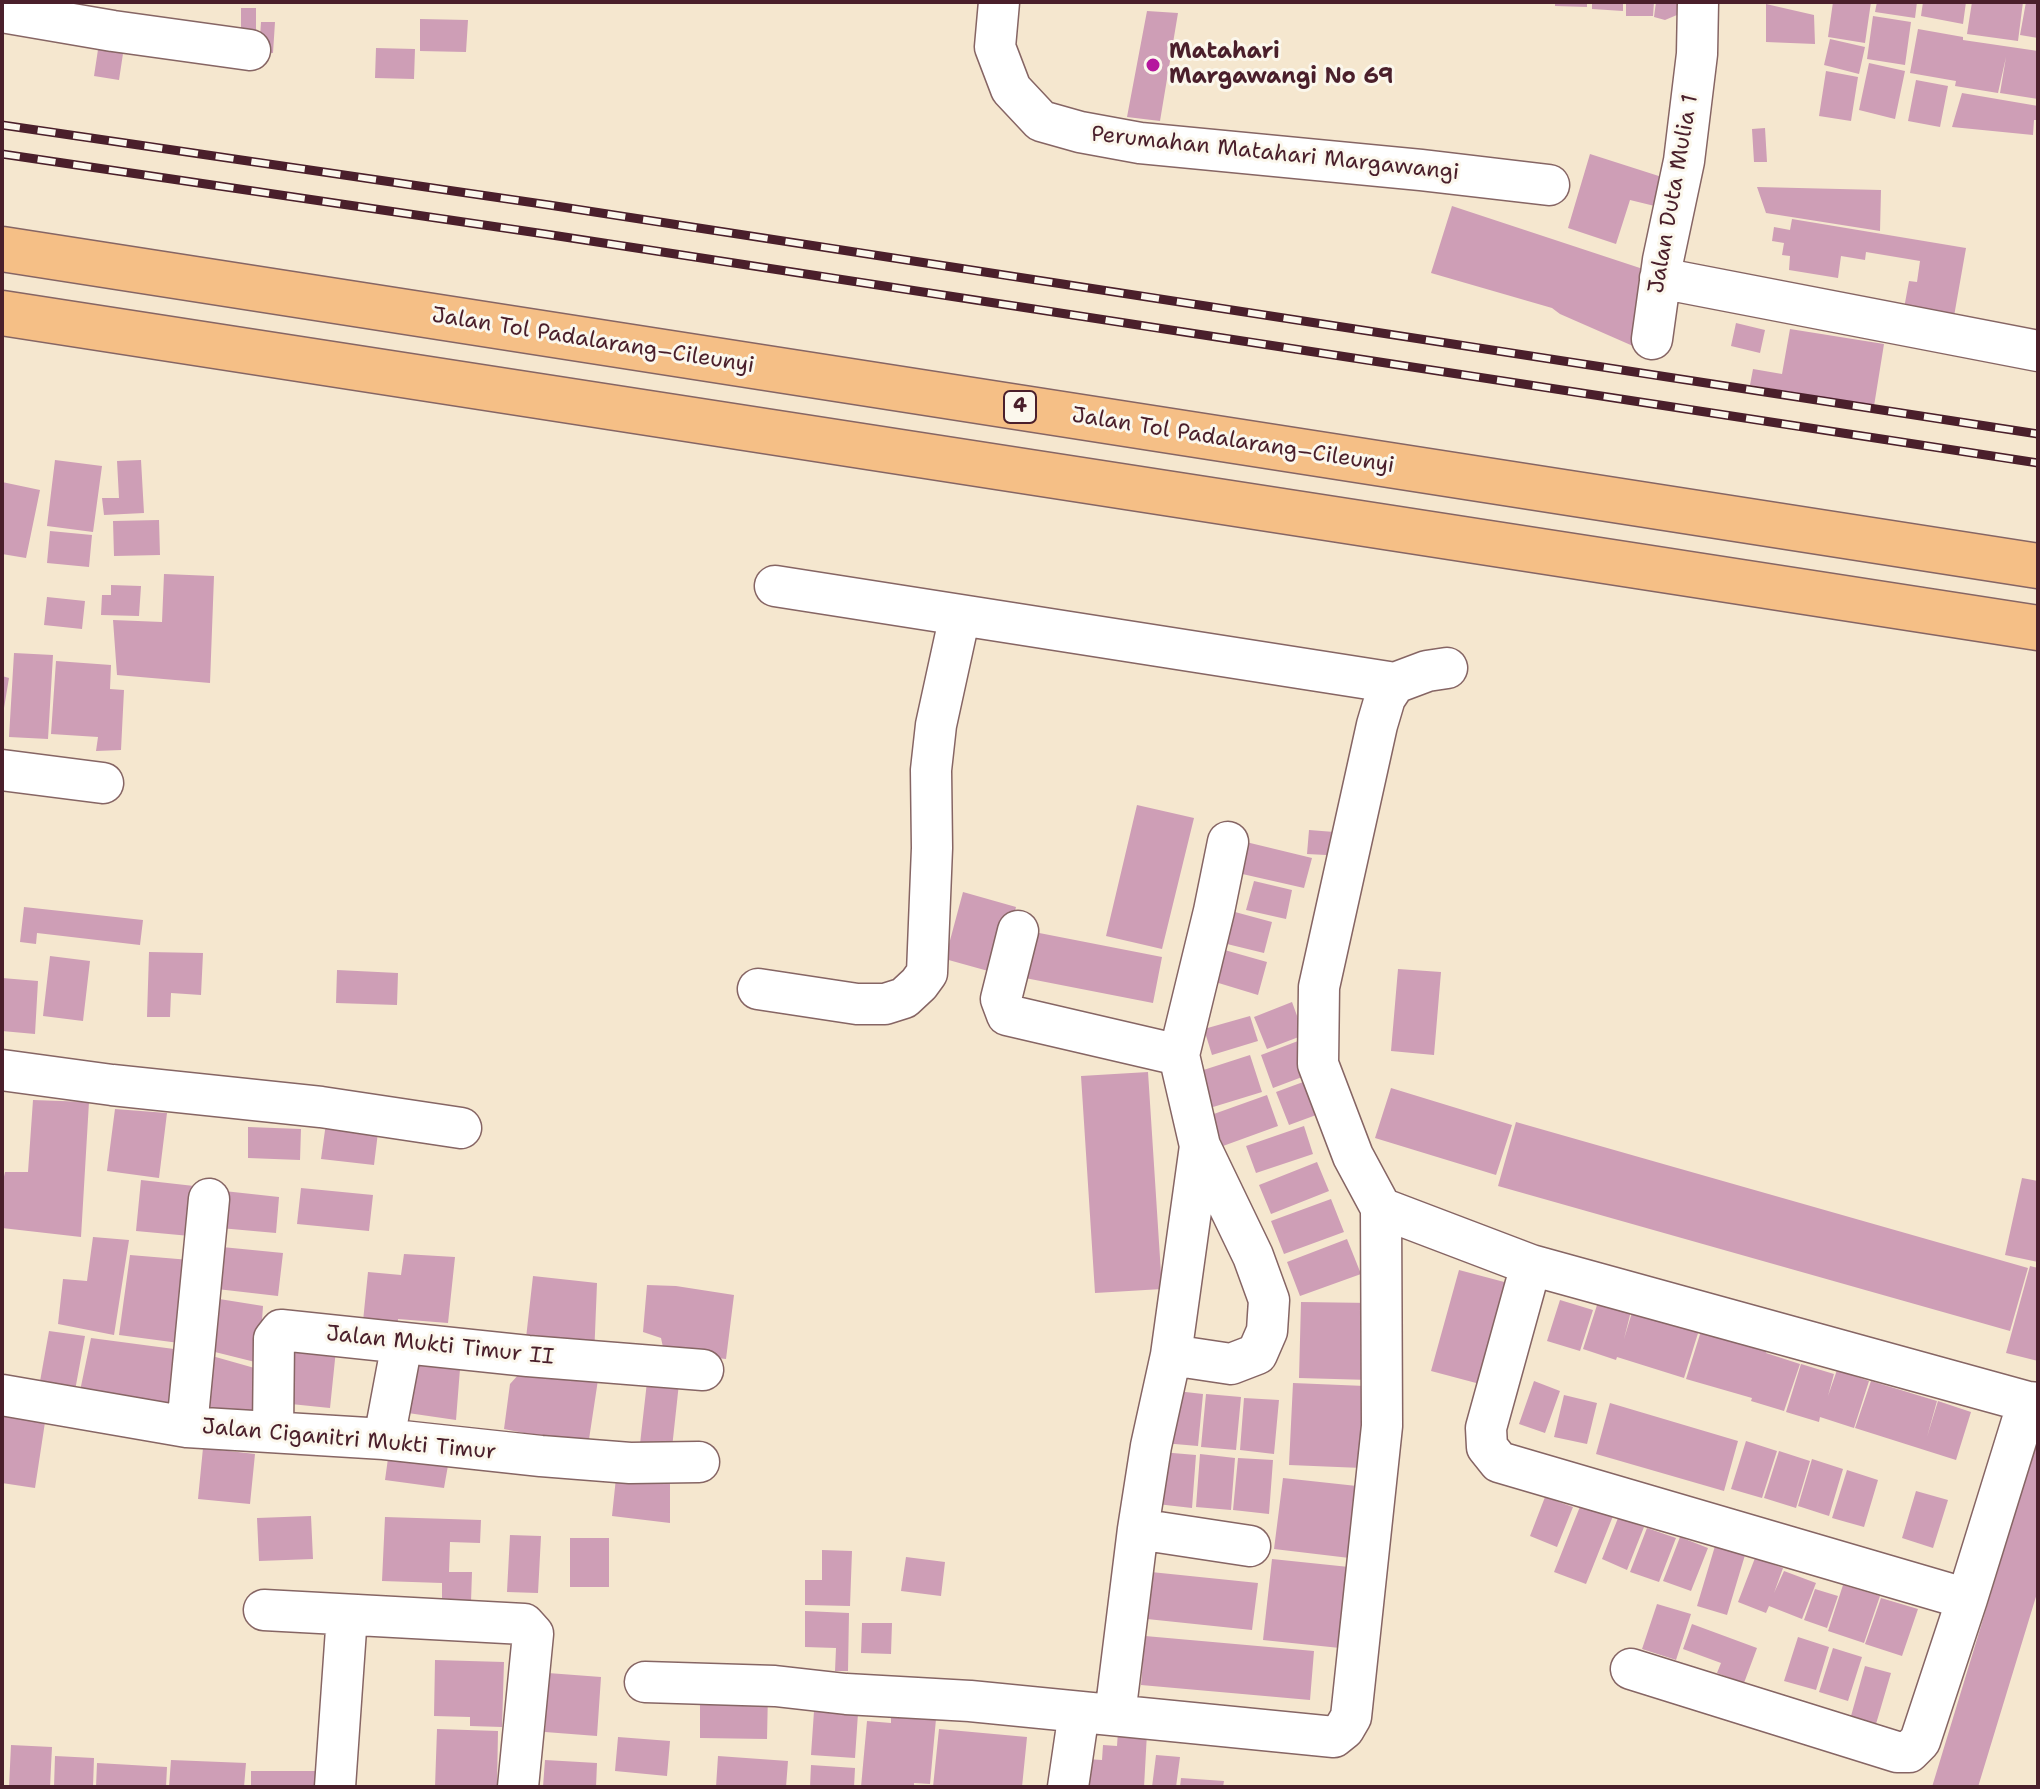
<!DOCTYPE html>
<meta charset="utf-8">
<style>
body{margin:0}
#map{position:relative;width:2040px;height:1789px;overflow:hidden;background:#f5e7cf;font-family:"Shantell Sans",sans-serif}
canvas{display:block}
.frame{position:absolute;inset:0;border:4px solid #4a1f2b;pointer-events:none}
</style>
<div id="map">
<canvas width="2040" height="1789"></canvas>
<div class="frame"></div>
</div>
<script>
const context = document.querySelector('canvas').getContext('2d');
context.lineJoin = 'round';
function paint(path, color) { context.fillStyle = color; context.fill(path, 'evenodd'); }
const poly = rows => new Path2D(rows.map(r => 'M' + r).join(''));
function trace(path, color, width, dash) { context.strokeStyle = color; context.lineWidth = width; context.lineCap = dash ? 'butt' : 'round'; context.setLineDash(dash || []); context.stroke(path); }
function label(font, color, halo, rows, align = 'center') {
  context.font = font + ' "Shantell Sans",sans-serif'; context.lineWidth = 6; context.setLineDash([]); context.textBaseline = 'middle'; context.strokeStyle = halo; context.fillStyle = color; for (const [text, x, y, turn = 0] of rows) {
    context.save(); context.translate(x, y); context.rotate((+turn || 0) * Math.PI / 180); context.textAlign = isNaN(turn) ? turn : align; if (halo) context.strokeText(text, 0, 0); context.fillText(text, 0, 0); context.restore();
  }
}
const building = poly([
 [1555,2,1587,2,1587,7,1555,6],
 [1592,2,1623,2,1623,11,1592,9],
 [1626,2,1654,2,1653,16,1626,16],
 [1656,2,1684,2,1684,12,1665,20,1654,17],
 [1833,2,1871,2,1865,43,1828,37],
 [1877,2,1917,2,1915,18,1875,12],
 [1923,2,1966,2,1963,24,1921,16],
 [1972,2,2023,2,2018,41,1967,34],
 [2026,2,2038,2,2038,38,2020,35],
 [1766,4,1814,15,1815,44,1766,42],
 [241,8,256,8,256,39,241,39],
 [1147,11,1178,13,1160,121,1127,117],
 [1873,16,1911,22,1905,65,1867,59],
 [420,19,468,20,466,52,420,51],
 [261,22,275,22,273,53,259,52],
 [1918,29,1963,37,1963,40,2038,51,2038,99,2000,93,2006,57,1998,93,1955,86,1956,81,1910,73],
 [1830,39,1865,47,1859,74,1824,65],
 [99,43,124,47,119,80,94,76],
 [376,48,415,49,414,79,375,78],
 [1869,63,1905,71,1895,119,1859,110],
 [1826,71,1858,77,1851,121,1819,116],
 [1916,80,1948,86,1940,127,1908,121],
 [1962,93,2038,106,2038,120,2034,120,2033,135,1952,127],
 [1765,128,1767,162,1754,162,1752,129],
 [1590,154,1665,178,1667,209,1630,200,1616,244,1568,228],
 [1757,187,1881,190,1880,231,1766,213],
 [1452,206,1643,269,1633,346,1560,314,1552,308,1431,273],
 [1792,219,1966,248,1953,322,1903,314,1909,281,1917,282,1920,261,1866,252,1865,260,1841,256,1838,278,1789,270,1790,256,1782,255,1784,243,1772,241,1774,227,1790,230],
 [1736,323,1765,330,1760,353,1731,346],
 [1790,329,1884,344,1874,406,1750,385,1753,369,1782,374],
 [55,460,102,466,93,532,47,526],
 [141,460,144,513,104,515,102,498,119,498,117,461],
 [2,482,40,490,26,558,2,554],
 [159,520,160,555,114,556,113,521],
 [50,531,92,535,89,567,47,563],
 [164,574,214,576,210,683,117,675,113,620,162,622],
 [111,585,141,586,139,616,101,615,102,595,111,595],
 [47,597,85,601,82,629,44,625],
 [14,653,53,655,48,739,9,737],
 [56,661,111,665,110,689,124,690,121,750,96,751,98,737,51,734],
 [2,676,9,678,4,708,2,708],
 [1137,805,1194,818,1162,949,1106,936],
 [1309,830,1347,833,1345,856,1307,854],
 [1246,842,1312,858,1304,888,1238,873],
 [1254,881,1292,890,1286,919,1246,910],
 [963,892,1016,907,999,974,945,959],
 [24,907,143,920,140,945,37,933,36,944,20,942],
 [1235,912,1272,922,1264,953,1227,944],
 [1029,931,1162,957,1153,1003,1020,977],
 [1221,949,1267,962,1258,995,1212,981],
 [149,952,203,953,201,995,171,993,170,1017,147,1017],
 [50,956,90,961,83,1021,43,1016],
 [1398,969,1441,972,1434,1055,1391,1051],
 [337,970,398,973,397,1005,336,1003],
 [2,978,38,981,35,1034,2,1031],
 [1292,1002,1304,1035,1267,1049,1254,1017],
 [1250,1016,1258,1041,1212,1055,1204,1029],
 [1298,1041,1310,1074,1273,1088,1261,1055],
 [1250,1055,1262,1092,1200,1111,1188,1075],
 [1148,1072,1162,1289,1095,1293,1081,1076],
 [1314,1078,1327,1111,1289,1125,1276,1092],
 [1391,1088,1512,1125,1496,1175,1375,1138],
 [1267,1095,1278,1126,1223,1146,1211,1115],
 [33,1100,89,1102,81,1237,2,1228,2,1186,5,1172,28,1172],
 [115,1109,167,1113,159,1178,107,1171],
 [327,1116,379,1124,374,1165,321,1159],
 [1516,1122,2028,1268,2010,1331,1498,1186],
 [1304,1126,1313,1154,1256,1173,1246,1146],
 [248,1127,301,1129,300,1160,248,1158],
 [1317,1162,1329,1191,1271,1214,1259,1185],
 [2022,1178,2038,1181,2038,1262,2005,1255],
 [141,1180,194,1186,190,1236,136,1231],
 [301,1188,373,1195,369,1231,297,1224],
 [224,1191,279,1197,276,1233,220,1228],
 [1331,1199,1344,1232,1284,1254,1271,1221],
 [93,1237,129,1240,114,1335,58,1324,63,1279,87,1281],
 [1347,1239,1361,1274,1300,1296,1287,1262],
 [222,1247,283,1253,278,1296,217,1289],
 [404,1254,455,1257,448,1323,398,1319,397,1335,362,1331,368,1272,401,1275],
 [130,1255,190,1260,179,1343,119,1335],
 [2030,1266,2038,1268,2038,1361,2006,1353],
 [1459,1270,1508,1283,1480,1384,1431,1371],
 [533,1276,597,1283,594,1358,525,1347],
 [647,1285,676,1286,734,1295,726,1359,664,1352,661,1338,643,1332],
 [213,1298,263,1306,259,1363,207,1350],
 [1560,1300,1593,1310,1580,1351,1547,1341],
 [1301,1302,1372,1303,1370,1380,1299,1378],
 [1598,1302,1631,1311,1624,1339,1633,1309,1699,1330,1684,1378,1617,1357,1616,1360,1583,1349],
 [49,1331,85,1336,74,1396,39,1387],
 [1701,1331,1767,1351,1766,1353,1800,1364,1784,1411,1751,1401,1752,1398,1686,1379],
 [289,1335,337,1340,330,1408,281,1403],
 [91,1338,174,1349,171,1410,80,1391],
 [418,1349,461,1356,456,1420,408,1413],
 [205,1354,258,1369,254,1419,202,1412],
 [528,1364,599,1373,588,1446,504,1429,510,1384],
 [1801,1364,1834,1374,1828,1396,1837,1370,1869,1381,1854,1428,1820,1417,1819,1422,1786,1412],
 [648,1373,680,1374,672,1448,640,1444],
 [1534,1381,1560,1391,1545,1433,1519,1424],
 [1871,1381,1937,1401,1927,1437,1938,1401,1971,1412,1956,1460,1855,1428],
 [1293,1383,1365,1386,1362,1468,1289,1465],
 [1168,1390,1203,1394,1198,1446,1163,1443],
 [1206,1394,1241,1397,1236,1450,1201,1447],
 [1564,1395,1597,1403,1587,1444,1554,1437],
 [1244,1398,1279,1400,1274,1454,1240,1450],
 [2,1403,47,1409,35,1488,2,1483],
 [1610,1403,1738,1441,1724,1491,1596,1454],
 [1746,1441,1777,1451,1762,1498,1731,1489],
 [2037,1442,2038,1590,1978,1787,1932,1787],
 [390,1444,450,1454,444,1488,385,1480],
 [203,1448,255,1454,250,1504,198,1499],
 [1779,1451,1810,1461,1796,1508,1764,1498],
 [1161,1452,1196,1455,1192,1508,1157,1504],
 [1200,1454,1235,1458,1231,1510,1196,1507],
 [1238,1458,1273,1460,1269,1514,1233,1510],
 [1812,1459,1843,1469,1829,1516,1798,1506],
 [617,1468,670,1478,670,1523,612,1516],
 [1847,1470,1878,1480,1864,1527,1832,1518],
 [1283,1478,1366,1487,1358,1559,1274,1549],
 [1916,1491,1948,1500,1933,1548,1902,1538],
 [1545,1497,1573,1507,1557,1547,1530,1536],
 [1581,1504,1613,1516,1586,1584,1554,1572],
 [311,1516,313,1559,259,1561,257,1518],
 [385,1517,481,1520,480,1543,450,1542,449,1572,472,1572,471,1602,442,1600,442,1583,382,1581],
 [1618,1518,1644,1527,1627,1570,1602,1559],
 [1647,1528,1676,1538,1659,1582,1630,1572],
 [510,1535,541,1536,538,1593,507,1592],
 [1680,1537,1708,1548,1691,1591,1663,1581],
 [570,1538,609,1538,609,1587,570,1587],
 [1715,1546,1745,1555,1727,1615,1697,1606],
 [822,1550,852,1551,850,1606,805,1605,805,1580,822,1580],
 [906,1557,945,1562,941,1596,901,1591],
 [1755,1558,1783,1568,1774,1593,1784,1571,1816,1583,1802,1619,1769,1606,1766,1613,1738,1602],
 [1272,1559,1349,1567,1340,1648,1263,1640],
 [1151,1572,1258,1583,1252,1630,1147,1619],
 [1843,1585,1880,1596,1864,1643,1828,1631],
 [1815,1589,1838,1596,1827,1628,1804,1620],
 [1881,1598,1918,1609,1902,1656,1865,1644],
 [1657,1604,1691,1614,1676,1660,1642,1649],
 [805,1611,849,1613,848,1671,835,1671,836,1648,805,1647],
 [862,1623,892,1623,891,1654,861,1653],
 [1692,1624,1757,1648,1744,1683,1717,1673,1721,1663,1683,1649],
 [1145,1636,1314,1651,1310,1700,1141,1685],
 [1798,1637,1829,1647,1816,1690,1784,1681],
 [1833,1648,1862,1657,1848,1701,1819,1692],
 [435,1660,504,1662,502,1727,470,1726,470,1717,434,1716],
 [1865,1666,1891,1673,1876,1724,1851,1716],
 [548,1673,601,1677,597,1736,545,1732],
 [700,1691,768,1692,767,1739,700,1738],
 [814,1711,858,1713,855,1758,811,1755],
 [891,1715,936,1719,930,1784,914,1783,914,1787,861,1787,867,1721,891,1723],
 [437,1729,498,1731,497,1787,435,1787],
 [939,1729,1027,1737,1022,1787,933,1787],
 [1118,1731,1147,1733,1144,1787,1085,1787,1086,1759,1102,1760,1103,1745,1117,1746],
 [618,1737,670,1741,667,1776,615,1771],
 [11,1745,52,1747,50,1787,9,1787],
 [1156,1755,1180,1757,1176,1787,1152,1787],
 [55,1756,94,1758,93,1787,54,1787],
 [718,1756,788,1761,786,1787,716,1787],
 [171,1760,246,1763,244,1787,169,1787],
 [545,1760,597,1763,596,1787,543,1787],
 [97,1763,167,1767,166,1787,96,1787],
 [811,1765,855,1768,854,1787,810,1787],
 [251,1771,321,1771,321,1787,251,1787],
 [1181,1778,1224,1781,1223,1787,1180,1787]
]);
const minor = poly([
 [999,2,995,47,1011,89,1041,121,1080,132,1140,143,1421,170,1549,185],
 [2,12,113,31,250,50],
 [1660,278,2038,351],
 [1652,339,1663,260,1684,161,1697,54,1698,2],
 [775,586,1395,683],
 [2,770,103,783],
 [1018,931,1001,999,1007,1015,1179,1055],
 [758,989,857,1004,885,1004,904,998,919,984,927,973,932,848,931,770,936,725,960,615],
 [2,1070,112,1085,321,1107,461,1128],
 [1381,1208,1531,1265,2028,1402,2038,1403],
 [1531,1265,1486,1428,1487,1447,1499,1462,1967,1599],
 [1171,1355,1231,1364,1257,1354,1267,1331,1269,1300,1253,1256,1200,1146],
 [2,1395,187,1427,384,1439,541,1456,630,1463,699,1462],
 [187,1427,209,1199],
 [273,1432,274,1339,281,1330,528,1356,703,1370],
 [384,1439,402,1343],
 [1138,1529,1250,1546],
 [264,1610,524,1624,533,1634,518,1787],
 [1631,1669,1897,1752,1909,1752,1920,1741,1967,1599,2028,1402],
 [645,1682,775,1686,846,1694,970,1701,1334,1737,1344,1729,1351,1717,1382,1426,1381,1208,1353,1156,1318,1064,1319,987,1377,725,1385,698,1395,683,1427,671,1447,668],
 [1115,1715,1138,1529,1151,1446,1171,1355,1200,1146,1179,1055,1214,911,1228,842],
 [335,1787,347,1615],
 [1068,1787,1079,1712]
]);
const highway = poly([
 [2,249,2038,566],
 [2,313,2038,628]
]);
const rail = poly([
 [2,125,549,205,2038,434],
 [2,154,545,234,2038,463]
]);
const markers = [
 [1153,65,8,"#b5179e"]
];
const shields = [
 [1020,407,32]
];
const shieldNames = [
 ["4",1020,407]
];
const poiNames = [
 ["Matahari",1169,52],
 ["Margawangi No 69",1169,77]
];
const streetNames = [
 ["Perumahan Matahari Margawangi",1275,154,6],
 ["Jalan Duta Mulia 1",1674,194,-80],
 ["Jalan Tol Padalarang–Cileunyi",593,341,9],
 ["Jalan Tol Padalarang–Cileunyi",1233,441,9],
 ["Jalan Mukti Timur II",440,1346,6],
 ["Jalan Ciganitri Mukti Timur",349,1440,5]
];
paint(building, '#ce9eb6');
trace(minor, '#866564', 43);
trace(highway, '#866564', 47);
trace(minor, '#fff', 40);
trace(highway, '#f5bf86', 44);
trace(rail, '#4a1f2b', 9);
trace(rail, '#fbf7ec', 6, [18]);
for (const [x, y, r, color] of markers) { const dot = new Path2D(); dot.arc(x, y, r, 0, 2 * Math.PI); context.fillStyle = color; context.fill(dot); trace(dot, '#fbf7ec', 3); }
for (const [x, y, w] of shields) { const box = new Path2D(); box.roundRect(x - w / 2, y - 16, w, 32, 6); context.fillStyle = '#fbf7ec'; context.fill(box); trace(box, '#4a1f2b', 2); }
label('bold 20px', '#4a1f2b', null, shieldNames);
label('bold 22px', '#4a1f2b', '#fbf7ec', poiNames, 'left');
label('22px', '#4a1f2b', '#fbf7ec', streetNames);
</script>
